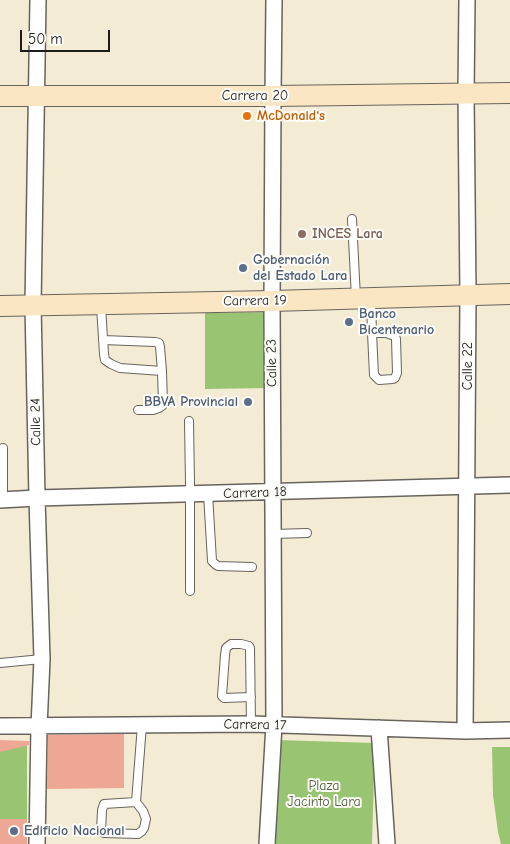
<!DOCTYPE html>
<meta charset="utf-8">
<style>
body{margin:0}
#map{position:relative;width:510px;height:844px;overflow:hidden;background:#f4ebd5;font-family:"Comic Neue",sans-serif}
canvas{display:block}
.scale{position:absolute;left:20px;top:30px;width:90px;height:22px;box-sizing:border-box;border:2px solid #1c1c1c;border-top:0;padding-left:6px;font-size:15px;line-height:18px;white-space:nowrap;color:#1c1c1c;-webkit-text-stroke:4px #fdfcf7;paint-order:stroke}
</style>
<div id="map">
<canvas width="510" height="844"></canvas>
<div class="scale">50 m</div>
</div>
<script>
const context = document.querySelector('canvas').getContext('2d');
context.lineJoin = 'round';
function paint(path, color) { context.fillStyle = color; context.fill(path, 'evenodd'); }
const poly = rows => new Path2D(rows.map(r => 'M' + r).join(''));
function trace(path, color, width, dash) { context.strokeStyle = color; context.lineWidth = width; context.lineCap = dash ? 'butt' : 'round'; context.setLineDash(dash || []); context.stroke(path); }
function label(font, color, halo, rows, align = 'center') {
  context.font = font + ' "Comic Neue",sans-serif'; context.lineWidth = 4; context.setLineDash([]); context.textBaseline = 'middle'; context.strokeStyle = halo; context.fillStyle = color; for (const [text, x, y, turn = 0] of rows) {
    context.save(); context.translate(x, y); context.rotate((+turn || 0) * Math.PI / 180); context.textAlign = isNaN(turn) ? turn : align; if (halo) context.strokeText(text, 0, 0); context.fillText(text, 0, 0); context.restore();
  }
}
const green = poly([
 [269,312,269,388,205,389,205,313],
 [277,740,375,743,372,844,271,844],
 [0,741,27,741,27,819,0,819],
 [492,747,510,747,510,844,501,844,498,832,493,795]
]);
const building = poly([
 [124,734,124,788,47,789,48,735],
 [0,740,29,741,29,745,0,752],
 [0,819,27,819,27,844,0,844]
]);
const lane = poly([
 [352,219,356,298],
 [371,300,372,333,374,375,379,380,393,379,395,378,397,373,396,339,395,336,386,333,372,333],
 [101,306,104,354,105,360,111,364,120,368,162,371,160,347,159,343,155,342,103,340],
 [138,410,153,410,159,408,163,405,162,371],
 [189,421,190,484,190,591],
 [208,494,212,561,215,564,218,566,252,567],
 [3,500,3,448],
 [274,534,307,533],
 [0,663,42,659],
 [251,697,224,698,222,696,225,655,226,648,231,644,241,644,249,646,250,648,251,724],
 [136,802,104,804,102,810,101,831,104,833,138,834,142,831,144,828,146,819,143,811,136,802,142,725]
]);
const street = poly([
 [0,500,37,498,510,485],
 [0,726,251,724,465,731,510,730],
 [379,728,387,844],
 [465,731,468,295,466,94,467,0],
 [37,844,39,727,42,659,37,498,33,305,38,0],
 [267,844,274,725,272,301,273,96,274,0]
]);
const secondary = poly([
 [0,96,273,96,510,93],
 [0,306,272,301,510,294]
]);
const markers = [
 [247,116,5,"#e8710a"],
 [302,234,5,"#8d6e63"],
 [243,268,5,"#5c6f8a"],
 [349,322,5,"#5c6f8a"],
 [248,402,5,"#5c6f8a"],
 [14,831,5,"#5c6f8a"]
];
const streetNames = [
 ["Carrera 20",255,96],
 ["Carrera 19",255,301,-1],
 ["Calle 23",272,363,-91],
 ["Calle 22",468,366,-90],
 ["Calle 24",36,422,-91],
 ["Carrera 18",255,493,-2],
 ["Carrera 17",255,725,1]
];
const foodNames = [
 ["McDonald's",257,116]
];
const educationNames = [
 ["INCES Lara",312,234]
];
const serviceNames = [
 ["Gobernación",253,260],
 ["del Estado Lara",253,276],
 ["Banco",359,314],
 ["Bicentenario",359,330],
 ["BBVA Provincial",238,402,"right"],
 ["Edificio Nacional",24,831]
];
const parkNames = [
 ["Plaza",324,786],
 ["Jacinto Lara",324,802]
];
paint(green, '#99c573');
paint(building, '#efa795');
trace(lane, '#68645d', 10);
trace(street, '#68645d', 18);
trace(secondary, '#68645d', 22);
trace(lane, '#fff', 8);
trace(street, '#fff', 15);
trace(secondary, '#fbe6c4', 20);
for (const [x, y, r, color] of markers) { const dot = new Path2D(); dot.arc(x, y, r, 0, 2 * Math.PI); context.fillStyle = color; context.fill(dot); trace(dot, '#fdfcf7', 2); }
label('14px', '#1c1c1c', '#fdfcf7', streetNames);
label('bold 14px', '#c56008', '#fdfcf7', foodNames, 'left');
label('bold 14px', '#785e54', '#fdfcf7', educationNames, 'left');
label('bold 14px', '#4e5e75', '#fdfcf7', serviceNames, 'left');
label('14px', '#4e603f', '#fdfcf7', parkNames);
</script>
